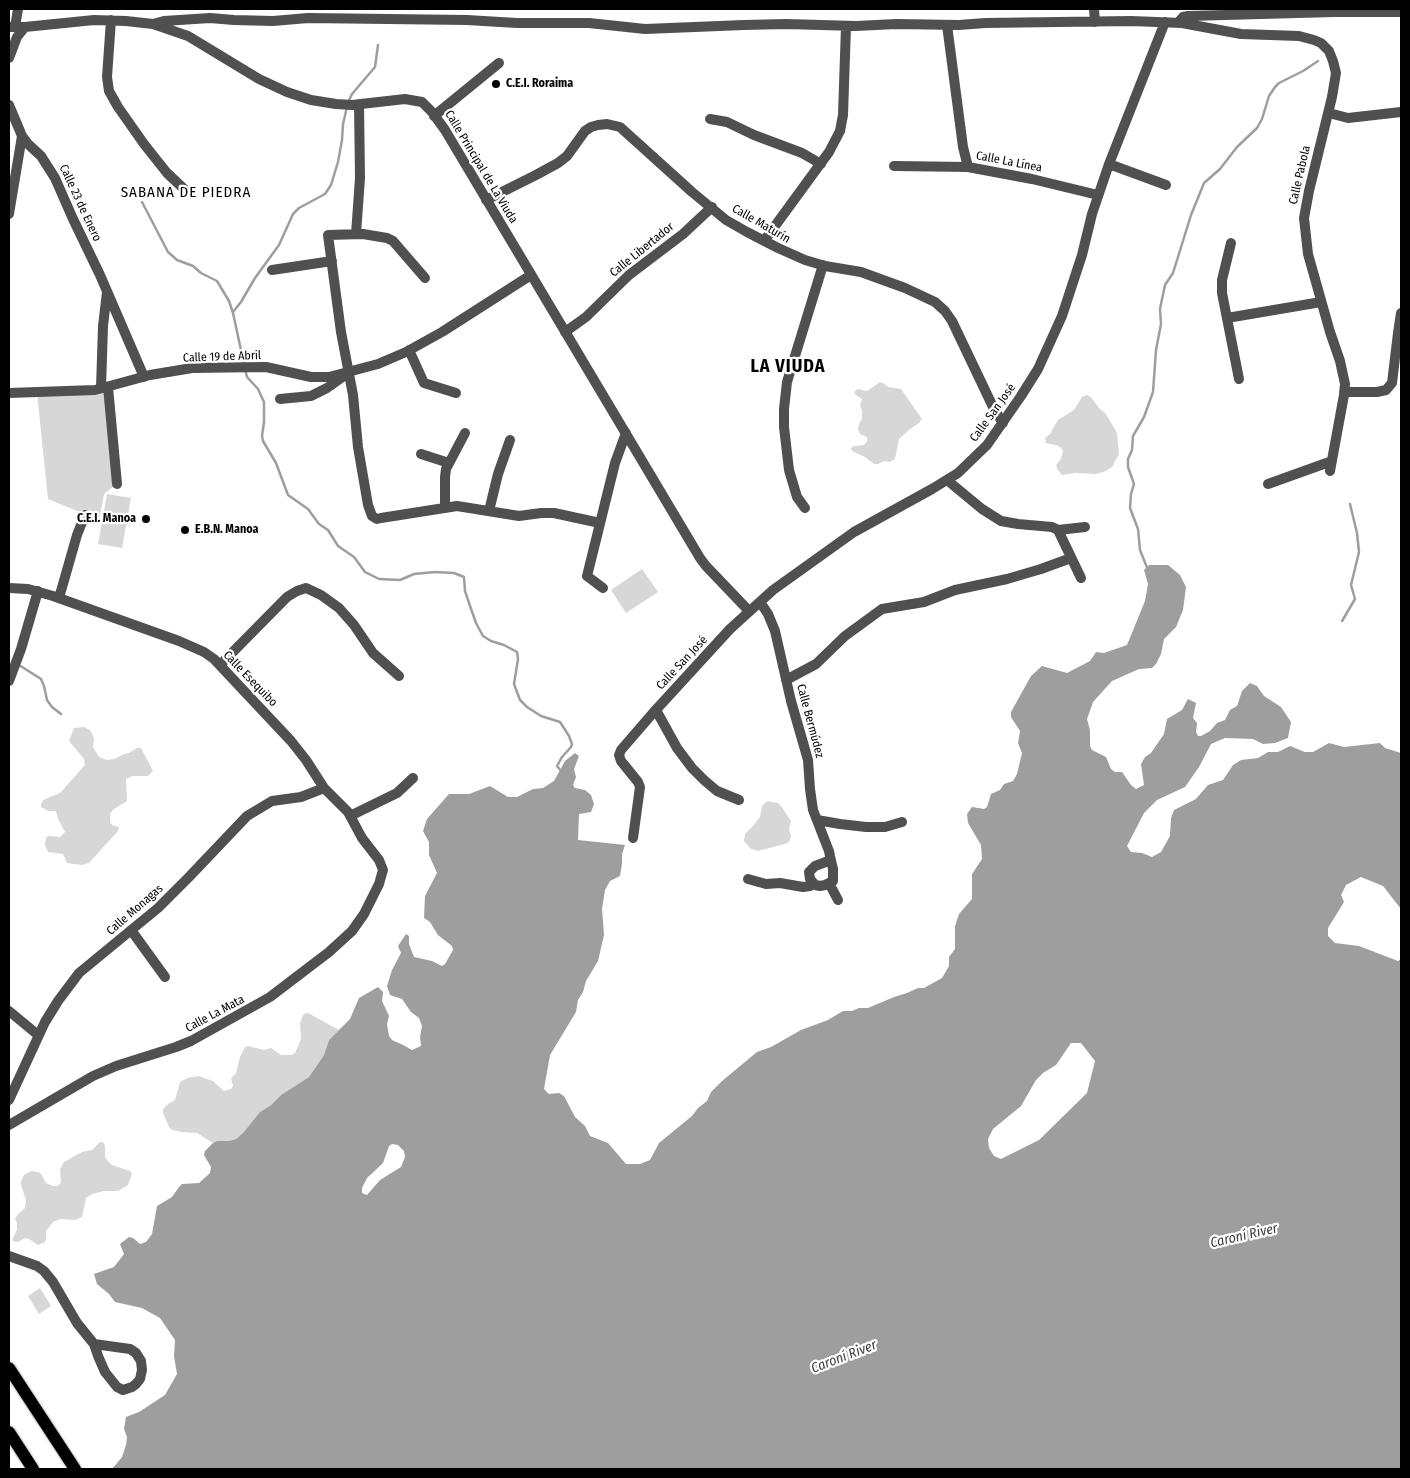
<!DOCTYPE html>
<meta charset="utf-8">
<style>
body{margin:0}
#map{position:relative;width:1410px;height:1478px;overflow:hidden;background:#fff;font-family:"Fira Sans Condensed",sans-serif}
canvas{display:block}
.frame{position:absolute;inset:0;border:10px solid #000;pointer-events:none}
</style>
<div id="map">
<canvas width="1410" height="1478"></canvas>
<div class="frame"></div>
</div>
<script>
const context = document.querySelector('canvas').getContext('2d');
context.lineJoin = 'round';
function paint(path, color) { context.fillStyle = color; context.fill(path, 'evenodd'); }
const poly = rows => new Path2D(rows.map(r => 'M' + r).join(''));
function trace(path, color, width, dash) { context.strokeStyle = color; context.lineWidth = width; context.lineCap = dash ? 'butt' : 'round'; context.setLineDash(dash || []); context.stroke(path); }
function label(font, color, halo, rows, align = 'center') {
  context.font = font + ' "Fira Sans Condensed",sans-serif'; context.lineWidth = 4.5; context.setLineDash([]); context.textBaseline = 'middle'; context.strokeStyle = halo; context.fillStyle = color; for (const [text, x, y, turn = 0] of rows) {
    context.save(); context.translate(x, y); context.rotate((+turn || 0) * Math.PI / 180); context.textAlign = isNaN(turn) ? turn : align; if (halo) context.strokeText(text, 0, 0); context.fillText(text, 0, 0); context.restore();
  }
}
const green = poly([
 [880,382,885,384,888,387,901,389,922,419,919,423,909,430,899,439,895,459,890,462,884,461,878,464,874,464,865,457,852,451,851,448,854,446,864,445,867,441,867,437,860,434,858,430,859,424,862,419,862,410,860,406,862,399,856,395,854,392,858,389,867,391],
 [108,387,117,484,104,494,99,520,48,499,37,393],
 [1087,395,1091,397,1099,408,1106,414,1117,433,1119,454,1112,467,1106,471,1096,474,1075,473,1062,475,1058,470,1056,465,1061,459,1063,451,1059,446,1046,443,1045,438,1050,434,1058,420,1074,410,1082,397],
 [107,494,131,498,122,548,98,544],
 [642,569,658,592,626,613,611,590],
 [84,727,90,730,94,738,93,747,99,757,107,760,114,759,124,754,129,753,137,748,141,748,153,771,148,776,133,776,126,779,127,801,114,809,110,814,110,822,112,825,119,827,118,831,89,863,82,865,67,863,63,854,48,852,45,845,46,837,49,836,60,837,65,832,58,819,56,811,48,811,41,807,41,804,43,800,60,793,85,765,84,759,69,741,74,728],
 [767,801,778,803,781,806,791,821,789,829,791,836,789,842,785,844,758,851,751,849,744,841,745,834,753,826,760,817,762,806],
 [308,1013,339,1030,329,1040,324,1055,309,1077,281,1095,271,1105,260,1112,243,1133,236,1139,229,1141,217,1141,213,1143,197,1133,181,1132,172,1130,169,1127,163,1113,163,1109,168,1104,175,1100,180,1082,187,1078,198,1076,213,1081,224,1091,231,1089,233,1086,231,1078,236,1073,240,1057,245,1047,248,1046,264,1050,271,1048,281,1055,292,1055,295,1053,301,1039,300,1024,302,1017,304,1014],
 [100,1142,103,1142,105,1146,105,1157,107,1160,112,1165,130,1171,132,1174,128,1185,118,1191,104,1191,92,1194,86,1198,82,1217,75,1220,60,1219,53,1222,46,1231,46,1238,45,1242,38,1245,29,1239,25,1238,18,1242,15,1242,12,1240,17,1230,17,1223,15,1219,17,1215,25,1208,26,1200,21,1185,21,1181,24,1175,31,1171,38,1172,41,1174,46,1183,53,1186,57,1186,60,1184,61,1181,60,1169,64,1162,82,1152,92,1150],
 [40,1288,51,1306,39,1314,28,1296]
]);
const water = poly([
 [1149,565,1168,565,1180,575,1186,587,1183,610,1176,627,1164,639,1161,654,1156,664,1152,668,1139,669,1112,681,1093,702,1087,719,1090,730,1090,746,1092,750,1106,757,1111,769,1115,772,1122,772,1131,785,1136,789,1144,785,1141,764,1145,757,1151,753,1164,734,1167,719,1182,710,1188,699,1196,703,1193,718,1197,723,1196,732,1198,736,1201,736,1210,731,1217,723,1225,720,1230,710,1237,706,1242,691,1250,683,1257,686,1264,696,1281,707,1291,722,1288,738,1275,743,1263,744,1253,739,1225,738,1211,744,1199,767,1185,787,1157,800,1144,813,1127,846,1131,852,1142,853,1152,857,1161,852,1170,836,1171,818,1174,810,1196,799,1208,785,1223,780,1233,765,1241,760,1258,758,1268,752,1278,752,1290,746,1305,752,1313,752,1329,743,1344,747,1380,743,1385,748,1401,753,1401,909,1383,886,1361,877,1346,885,1341,895,1344,902,1328,928,1328,936,1335,943,1359,946,1398,961,1401,959,1401,1469,112,1469,122,1457,126,1445,127,1437,124,1429,126,1417,139,1412,165,1395,177,1374,174,1356,175,1340,160,1318,142,1308,115,1302,109,1294,97,1284,94,1274,114,1267,124,1254,120,1244,129,1237,133,1238,140,1244,146,1242,152,1234,157,1206,172,1197,179,1187,182,1184,199,1183,210,1173,211,1167,204,1155,205,1151,213,1143,217,1141,229,1141,236,1139,243,1133,260,1112,271,1105,281,1095,309,1077,324,1055,329,1040,350,1019,359,998,378,987,383,992,382,1001,389,1016,387,1024,389,1036,392,1040,403,1045,412,1050,421,1046,420,1037,422,1026,419,1018,411,1012,402,999,390,995,387,986,392,970,401,953,398,946,406,934,409,936,409,944,414,957,432,961,442,966,445,964,453,950,452,946,438,935,430,922,424,918,425,896,437,873,429,855,429,842,423,831,427,819,449,794,469,794,490,786,508,797,517,797,533,789,543,788,554,781,565,761,575,753,579,756,574,769,576,777,573,785,575,788,585,790,591,795,594,804,591,812,579,814,578,840,625,845,622,854,622,864,620,876,610,881,605,890,602,909,604,935,598,961,586,981,583,992,578,1000,576,1012,550,1055,544,1089,549,1094,559,1093,564,1096,575,1117,585,1126,590,1136,608,1143,626,1164,640,1164,650,1160,659,1143,692,1116,698,1108,707,1101,711,1092,722,1081,757,1052,771,1047,801,1030,828,1020,843,1011,852,1011,859,1008,868,1008,894,997,907,993,918,988,924,988,942,978,949,966,949,957,955,949,955,926,959,914,972,899,972,874,982,859,981,845,968,823,967,814,972,807,984,809,987,807,991,794,1000,790,1004,784,1013,781,1017,774,1022,753,1018,743,1020,731,1011,717,1011,712,1031,676,1042,666,1067,673,1090,661,1096,652,1104,653,1127,645,1145,601,1148,584,1144,570],
 [1071,1043,1081,1043,1095,1061,1087,1093,1039,1140,1001,1159,994,1156,989,1148,988,1139,993,1129,1021,1106,1036,1080,1043,1073,1056,1065],
 [392,1144,398,1145,404,1151,405,1157,401,1167,380,1180,367,1195,362,1193,362,1188,367,1178,383,1163,389,1146]
]);
const stream = poly([
 [348,102,352,94,375,67,378,45],
 [142,202,168,252,177,260,193,266,201,273,217,281,229,301,233,313,244,364],
 [233,312,241,302,255,278,279,245,293,214,299,208,325,194,331,185,338,162,342,140,343,124,347,107],
 [245,369,247,377,258,389,264,402,264,422,262,436,263,441,276,463,288,495,308,509,319,524,328,530,338,546,354,557,365,572,379,579,400,580,414,574,435,572,454,573,464,577,465,591,469,603,476,623,483,636,491,641,504,645,517,652,518,659,514,684,520,700,527,707,541,716,560,722,569,736,572,744,571,747,562,757,557,766,562,772],
 [1148,570,1140,550,1138,529,1130,508,1131,494,1134,484,1128,467,1128,459,1132,450,1133,436,1144,417,1153,392,1156,350,1161,324,1160,309,1165,285,1173,273,1191,215,1204,183,1220,169,1237,147,1257,128,1262,119,1269,96,1275,87,1279,83,1303,71,1318,61],
 [1342,621,1355,599,1351,585,1359,552,1357,533,1350,504],
 [19,665,41,679,44,686,47,700,52,707,61,714]
]);
const minor = poly([
 [1094,9,1095,22],
 [111,20,107,77,109,91,118,107,144,144,167,173,184,189],
 [1178,23,1183,17,1188,16,1334,12,1401,12],
 [153,24,164,21,210,18,234,20,273,21,308,18,467,20,517,23,589,23,645,29,744,25,786,24,856,26,896,24,959,25,985,23,1131,21,1182,23,1241,34,1299,36,1314,40,1321,43,1329,51,1333,61,1336,73,1332,97,1309,191,1304,218,1308,254,1330,332,1340,361,1345,384,1344,395,1330,471],
 [947,25,963,147,968,167,1032,179,1098,195],
 [9,27,25,27,94,20,126,21,153,24,188,36,259,79,287,92,311,100,336,104,352,105,405,99,422,102,432,112,445,130,700,558,706,566,749,611],
 [15,27,18,9],
 [9,58,17,37,25,27],
 [9,105,22,136,28,144,41,156,55,178,73,219,100,275,144,377],
 [1329,113,1348,118,1401,112],
 [434,116,499,63],
 [710,119,727,122,754,135,802,153,821,164],
 [1109,164,1166,185],
 [894,166,968,167],
 [486,200,536,175,558,163,567,156,585,131,591,127,598,125,607,124,620,127,692,192,726,220,747,232,778,248,805,260,825,266,861,272,905,288,935,302,945,311,952,321,994,409,1003,423],
 [9,214,22,136],
 [356,234,360,178,359,104],
 [764,241,829,152,840,131,843,115,846,26],
 [1231,243,1222,280,1222,293,1239,379],
 [272,270,332,261],
 [425,278,393,241,387,238,363,234,328,235,341,332,353,395,358,447,368,505,372,516,377,519,381,518,457,506,519,516,541,513,554,513,600,523],
 [1227,318,1321,302],
 [565,332,586,317,629,275,683,234,712,207],
 [409,350,424,383,456,393],
 [108,387,117,484],
 [101,388,103,326,107,292],
 [1344,392,1377,392,1386,390,1392,383,1398,333,1401,313],
 [9,393,95,390,150,375,192,368,266,367,311,377,329,377,378,364,406,352,442,332,531,275],
 [280,399,311,396,327,388,344,376],
 [421,454,449,463],
 [947,480,982,509,1001,521,1018,524,1052,527,1058,530,1081,578],
 [1268,484,1332,461],
 [445,507,445,477,446,469,465,433],
 [805,508,797,497,789,470,784,427,784,409,787,382,823,265],
 [489,511,498,474,510,440],
 [1058,530,1085,527],
 [9,588,28,589,53,596,179,641,204,652,214,659,291,741,306,760,324,788,348,812,362,838,379,860,383,870,379,884,364,914,352,931,329,952,270,997,191,1041,176,1047,116,1066,93,1076,9,1125],
 [603,588,587,576,615,463,626,433],
 [59,598,77,535,85,515],
 [760,602,768,614,775,631,791,701,808,760,810,789,813,810,827,846,829,851,830,856,833,869,833,881,825,885,820,886,815,885,810,879,809,872,815,866,831,860],
 [220,665,287,597,297,591,306,588,321,595,339,608,354,625,373,653,399,676],
 [786,680,816,664,845,636,882,609,924,602,955,590,1007,579,1041,569,1071,558],
 [9,681,21,649,38,591],
 [656,710,677,748,692,768,704,780,717,791,739,800],
 [350,816,397,793,413,778],
 [817,820,840,824,866,827,885,827,902,822],
 [633,838,640,787,638,782,621,761,619,755,621,750,653,713,730,629,773,590,854,532,932,489,958,473,987,445,1021,396,1038,369,1062,316,1082,255,1092,214,1109,164,1165,22],
 [748,879,766,884,780,883,803,887,810,886,813,883],
 [829,883,838,900],
 [131,930,165,977],
 [9,1011,38,1035],
 [9,1100,45,1022,58,1001,79,973,158,908,189,877,247,816,272,801,301,797,324,788],
 [9,1256,37,1266,44,1271,53,1282,77,1323,94,1344],
 [94,1344,130,1349,136,1353,141,1361,142,1370,140,1379,136,1384,132,1387,123,1390,117,1387,105,1372,98,1356,94,1344]
]);
const major = poly([
 [9,1368,75,1469],
 [9,1432,33,1469]
]);
const markers = [
 [496,84,5,"#000"],
 [146,519,5,"#000"],
 [185,530,5,"#000"]
];
const poiNames = [
 ["C.E.I. Roraima",506,84],
 ["C.E.I. Manoa",136,519,"right"],
 ["E.B.N. Manoa",195,530]
];
const streetNames = [
 ["Calle La Línea",1009,162,11],
 ["Calle Principal de La Viuda",481,167,59],
 ["Calle Pabola",1300,175,-77],
 ["Calle 23 de Enero",80,203,65],
 ["Calle Maturín",761,224,30],
 ["Calle Libertador",642,250,-39],
 ["Calle 19 de Abril",222,357,-2],
 ["Calle San José",993,413,-54],
 ["Calle San José",682,663,-47],
 ["Calle Esequibo",250,679,46],
 ["Calle Bermúdez",810,721,75],
 ["Calle Monagas",135,910,-41],
 ["Calle La Mata",215,1014,-28]
];
const waterNames = [
 ["Caroní River",1244,1236,-13],
 ["Caroní River",844,1357,-21]
];
const quarterNames = [
 ["SABANA DE PIEDRA",186,193]
];
const districtNames = [
 ["LA VIUDA",788,367]
];
paint(green, '#d7d7d7');
paint(water, '#9e9e9e');
trace(stream, '#9e9e9e', 2.5);
trace(major, '#dbdbdb', 15);
trace(minor, '#505050', 10);
trace(major, '#000', 12);
for (const [x, y, r, color] of markers) { const dot = new Path2D(); dot.arc(x, y, r, 0, 2 * Math.PI); context.fillStyle = color; context.fill(dot); trace(dot, '#fff', 2); }
label('bold 12px', '#000', '#fff', poiNames, 'left');
label('12px', '#000', '#fff', streetNames);
label('italic 14px', '#3f3f3f', '#fff', waterNames);
context.letterSpacing = '1px';
label('15px', '#000', '#fff', quarterNames);
context.letterSpacing = '0px';
context.letterSpacing = '1px';
label('bold 18px', '#000', '#fff', districtNames);
context.letterSpacing = '0px';
</script>
